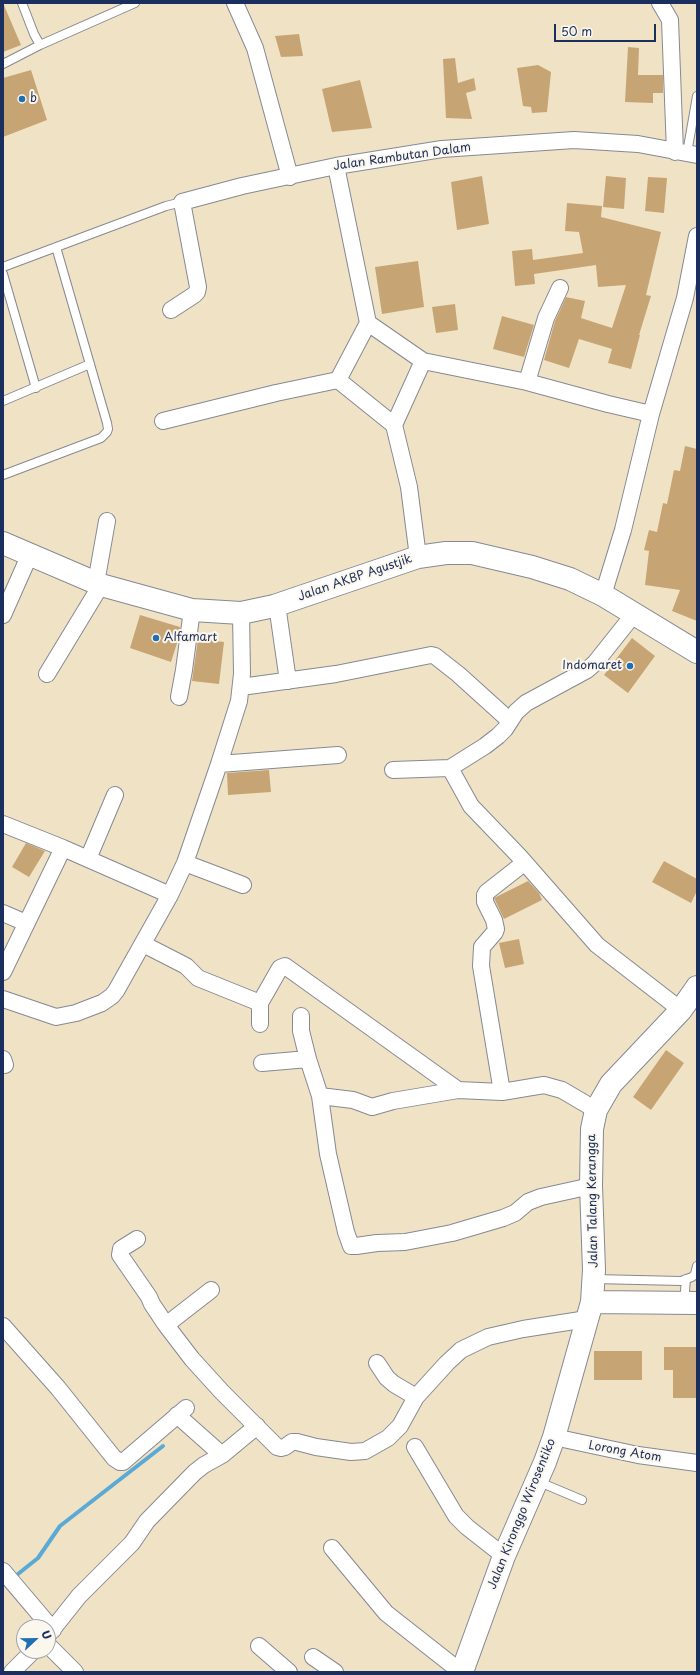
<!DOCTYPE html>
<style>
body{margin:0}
#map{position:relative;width:700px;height:1675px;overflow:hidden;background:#f0e3c5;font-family:"Playpen Sans",sans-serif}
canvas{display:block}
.frame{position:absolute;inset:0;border:4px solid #1b2f5e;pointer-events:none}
.north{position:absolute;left:16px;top:1619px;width:40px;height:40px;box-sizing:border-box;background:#fbf7ec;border:1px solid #a1a7b3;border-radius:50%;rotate:68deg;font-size:11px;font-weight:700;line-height:16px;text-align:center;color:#1b2f5e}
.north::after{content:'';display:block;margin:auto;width:14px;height:18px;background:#1f6fb2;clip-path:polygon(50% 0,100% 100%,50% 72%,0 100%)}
.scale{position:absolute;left:554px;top:24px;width:102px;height:18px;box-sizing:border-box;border:2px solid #1b2f5e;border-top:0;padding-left:5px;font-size:12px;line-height:14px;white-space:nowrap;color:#1b2f5e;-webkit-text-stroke:3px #fbf7ec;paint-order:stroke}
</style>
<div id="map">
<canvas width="700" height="1675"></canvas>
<div class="frame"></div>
<div class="north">U</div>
<div class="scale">50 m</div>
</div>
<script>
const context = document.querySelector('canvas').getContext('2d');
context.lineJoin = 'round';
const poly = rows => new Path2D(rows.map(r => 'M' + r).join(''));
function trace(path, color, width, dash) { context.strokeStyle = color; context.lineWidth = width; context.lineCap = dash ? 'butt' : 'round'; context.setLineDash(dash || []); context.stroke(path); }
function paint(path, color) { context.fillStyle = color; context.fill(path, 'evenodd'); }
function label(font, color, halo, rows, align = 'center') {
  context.font = font + ' "Playpen Sans",sans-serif'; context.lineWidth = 4; context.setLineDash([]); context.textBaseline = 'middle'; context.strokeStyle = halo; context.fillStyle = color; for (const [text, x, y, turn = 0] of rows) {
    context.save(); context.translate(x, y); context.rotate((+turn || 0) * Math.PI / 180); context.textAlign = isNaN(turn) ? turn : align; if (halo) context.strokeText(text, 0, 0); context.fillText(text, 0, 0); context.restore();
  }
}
const stream = poly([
 [13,1578,38,1558,60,1526,163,1446]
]);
const building = poly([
 [3,3,21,45,3,52],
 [299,34,303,56,281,57,275,36],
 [628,47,639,48,638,75,663,75,663,93,653,93,653,103,625,102],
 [455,58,458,83,474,78,476,90,466,93,472,119,446,118,443,59],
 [538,65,551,72,547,112,532,113,531,107,523,106,517,68],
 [31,70,47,120,3,137,3,78],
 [360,80,372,128,332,132,322,89],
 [482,176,489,224,457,230,451,182],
 [606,176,626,178,624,209,603,207],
 [648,177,667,178,664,213,645,211],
 [567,203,602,206,601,217,661,232,646,295,651,296,639,335,640,335,631,369,608,363,612,349,579,339,569,368,544,360,555,321,566,297,585,301,581,318,612,328,626,285,598,287,596,265,534,274,535,284,515,286,512,251,532,249,533,260,583,253,579,232,565,231],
 [418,261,424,307,382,314,375,267],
 [455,304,458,330,436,333,432,307],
 [502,316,534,325,524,357,493,349],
 [685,446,697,449,697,621,672,611,680,590,645,585,649,551,644,550,649,530,657,532,663,503,667,504,674,470,680,471],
 [140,615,180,627,179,637,171,662,130,648],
 [632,638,655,656,628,693,604,675],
 [198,639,224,642,219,684,192,681],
 [269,770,271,792,228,795,227,773],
 [26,843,45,851,29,877,12,867],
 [664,861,697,879,697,891,691,903,652,882],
 [528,881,539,893,542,900,504,919,494,898],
 [519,939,524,964,505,968,499,943],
 [666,1050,684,1063,651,1110,633,1097],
 [664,1347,697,1347,697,1398,673,1398,673,1370,664,1370],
 [594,1351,642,1351,642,1380,594,1380]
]);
const lane = poly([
 [22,3,34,34,40,45],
 [3,64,40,45,135,3],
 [687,153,697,96],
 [3,267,166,206,182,202],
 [3,274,36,388],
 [3,401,90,364],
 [3,475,101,438,107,432,108,429,107,423,56,247],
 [594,1279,681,1281,692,1277,695,1274,697,1266],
 [684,1303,686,1279],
 [537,1481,582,1500]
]);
const street = poly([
 [235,3,255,48,290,177],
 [660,3,670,20,675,152],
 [336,166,368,323,423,361,527,382,608,404,651,414],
 [171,310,194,295,197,292,198,287,182,202,242,186,336,166,442,149,574,140,638,144,697,155],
 [368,323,338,380,394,425,423,361],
 [527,382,546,318,560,288],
 [163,421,276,393,338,380],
 [394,425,409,487,418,557],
 [96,583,107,521],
 [603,595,623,530,651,414,685,298,697,236],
 [277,605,288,681],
 [3,615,30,554],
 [47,674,101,585],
 [241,687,336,674,431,655,435,656,458,674,510,721],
 [179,697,184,670,192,610],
 [219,764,338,755],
 [450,768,485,746,498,736,505,729,516,712,526,703,587,670,595,663,634,614],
 [393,770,450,768,471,806,519,856,597,945,681,1010],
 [3,824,63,848,170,895],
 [88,859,115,795],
 [185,863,243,885],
 [3,913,26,923],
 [143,944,186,966,198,978,260,1003],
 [3,972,63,848],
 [3,999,56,1017,76,1013,102,1003,112,996,116,991,170,895,185,863,219,764,239,701,242,674,241,613],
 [301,1016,301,1031,308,1059],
 [260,1024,260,1003,280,968,285,966,458,1090,502,1092,544,1085,562,1090,596,1110],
 [3,1059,5,1065],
 [262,1063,308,1059,320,1096,328,1154,346,1232,351,1246,356,1246,377,1243,405,1242,452,1233,503,1218,515,1213,528,1202,541,1197,591,1186],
 [502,1092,481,966,482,947,495,932,496,929,494,920,485,902,485,895,487,892,524,863],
 [320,1096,353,1100,372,1107,393,1101,458,1090],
 [137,1239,121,1249,120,1255,149,1297,152,1304,166,1325,192,1359,222,1392,277,1447,281,1448,285,1447,292,1442,297,1442,316,1447,351,1452,365,1451,388,1438,400,1426,416,1397,447,1363,461,1350,488,1337,523,1329,587,1319],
 [166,1325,211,1290],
 [3,1326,58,1388,114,1458,120,1462,123,1462,186,1408],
 [377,1363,387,1378,394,1384,416,1397],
 [177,1415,222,1455],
 [554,1437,638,1455,697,1463],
 [415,1447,456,1516,467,1527,504,1556],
 [332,1548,386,1613,461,1672],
 [3,1571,53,1630],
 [48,1635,79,1596,132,1543,147,1521,195,1472,204,1465,222,1455,257,1426],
 [48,1645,75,1672],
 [259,1646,289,1672],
 [313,1657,335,1672],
 [12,1672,33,1651]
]);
const secondary = poly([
 [3,543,101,585,192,610,241,613,274,606,418,557,446,553,472,553,532,567,570,579,603,595,697,652],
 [592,1302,697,1303],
 [462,1672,504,1556,545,1462,554,1437,592,1302,594,1270,591,1186,592,1129,596,1110,611,1084,681,1010,697,987]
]);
const markers = [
 [22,99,4,"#1f6fb2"],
 [156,638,4,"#1f6fb2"],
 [630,666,4,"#1f6fb2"]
];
const poiNames = [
 ["b",30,99],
 ["Alfamart",164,638],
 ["Indomaret",622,666,"right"]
];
const streetNames = [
 ["Jalan Rambutan Dalam",402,157,-8],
 ["Jalan AKBP Agustjik",355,578,-19],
 ["Jalan Talang Kerangga",593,1201,-91],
 ["Lorong Atom",625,1452,10],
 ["Jalan Kironggo Wirosentiko",522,1514,-68]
];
trace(stream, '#5ba9d5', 4);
paint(building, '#c7a474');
trace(lane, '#868992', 10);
trace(street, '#868992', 18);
trace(secondary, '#868992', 24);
trace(lane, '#fff', 8);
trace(street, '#fff', 16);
trace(secondary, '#fff', 22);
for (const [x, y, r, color] of markers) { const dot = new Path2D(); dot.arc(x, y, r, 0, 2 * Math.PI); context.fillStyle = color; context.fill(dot); trace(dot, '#fbf7ec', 1.5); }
label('12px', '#1b2f5e', '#fbf7ec', poiNames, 'left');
label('12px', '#1b2f5e', '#fbf7ec', streetNames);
</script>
